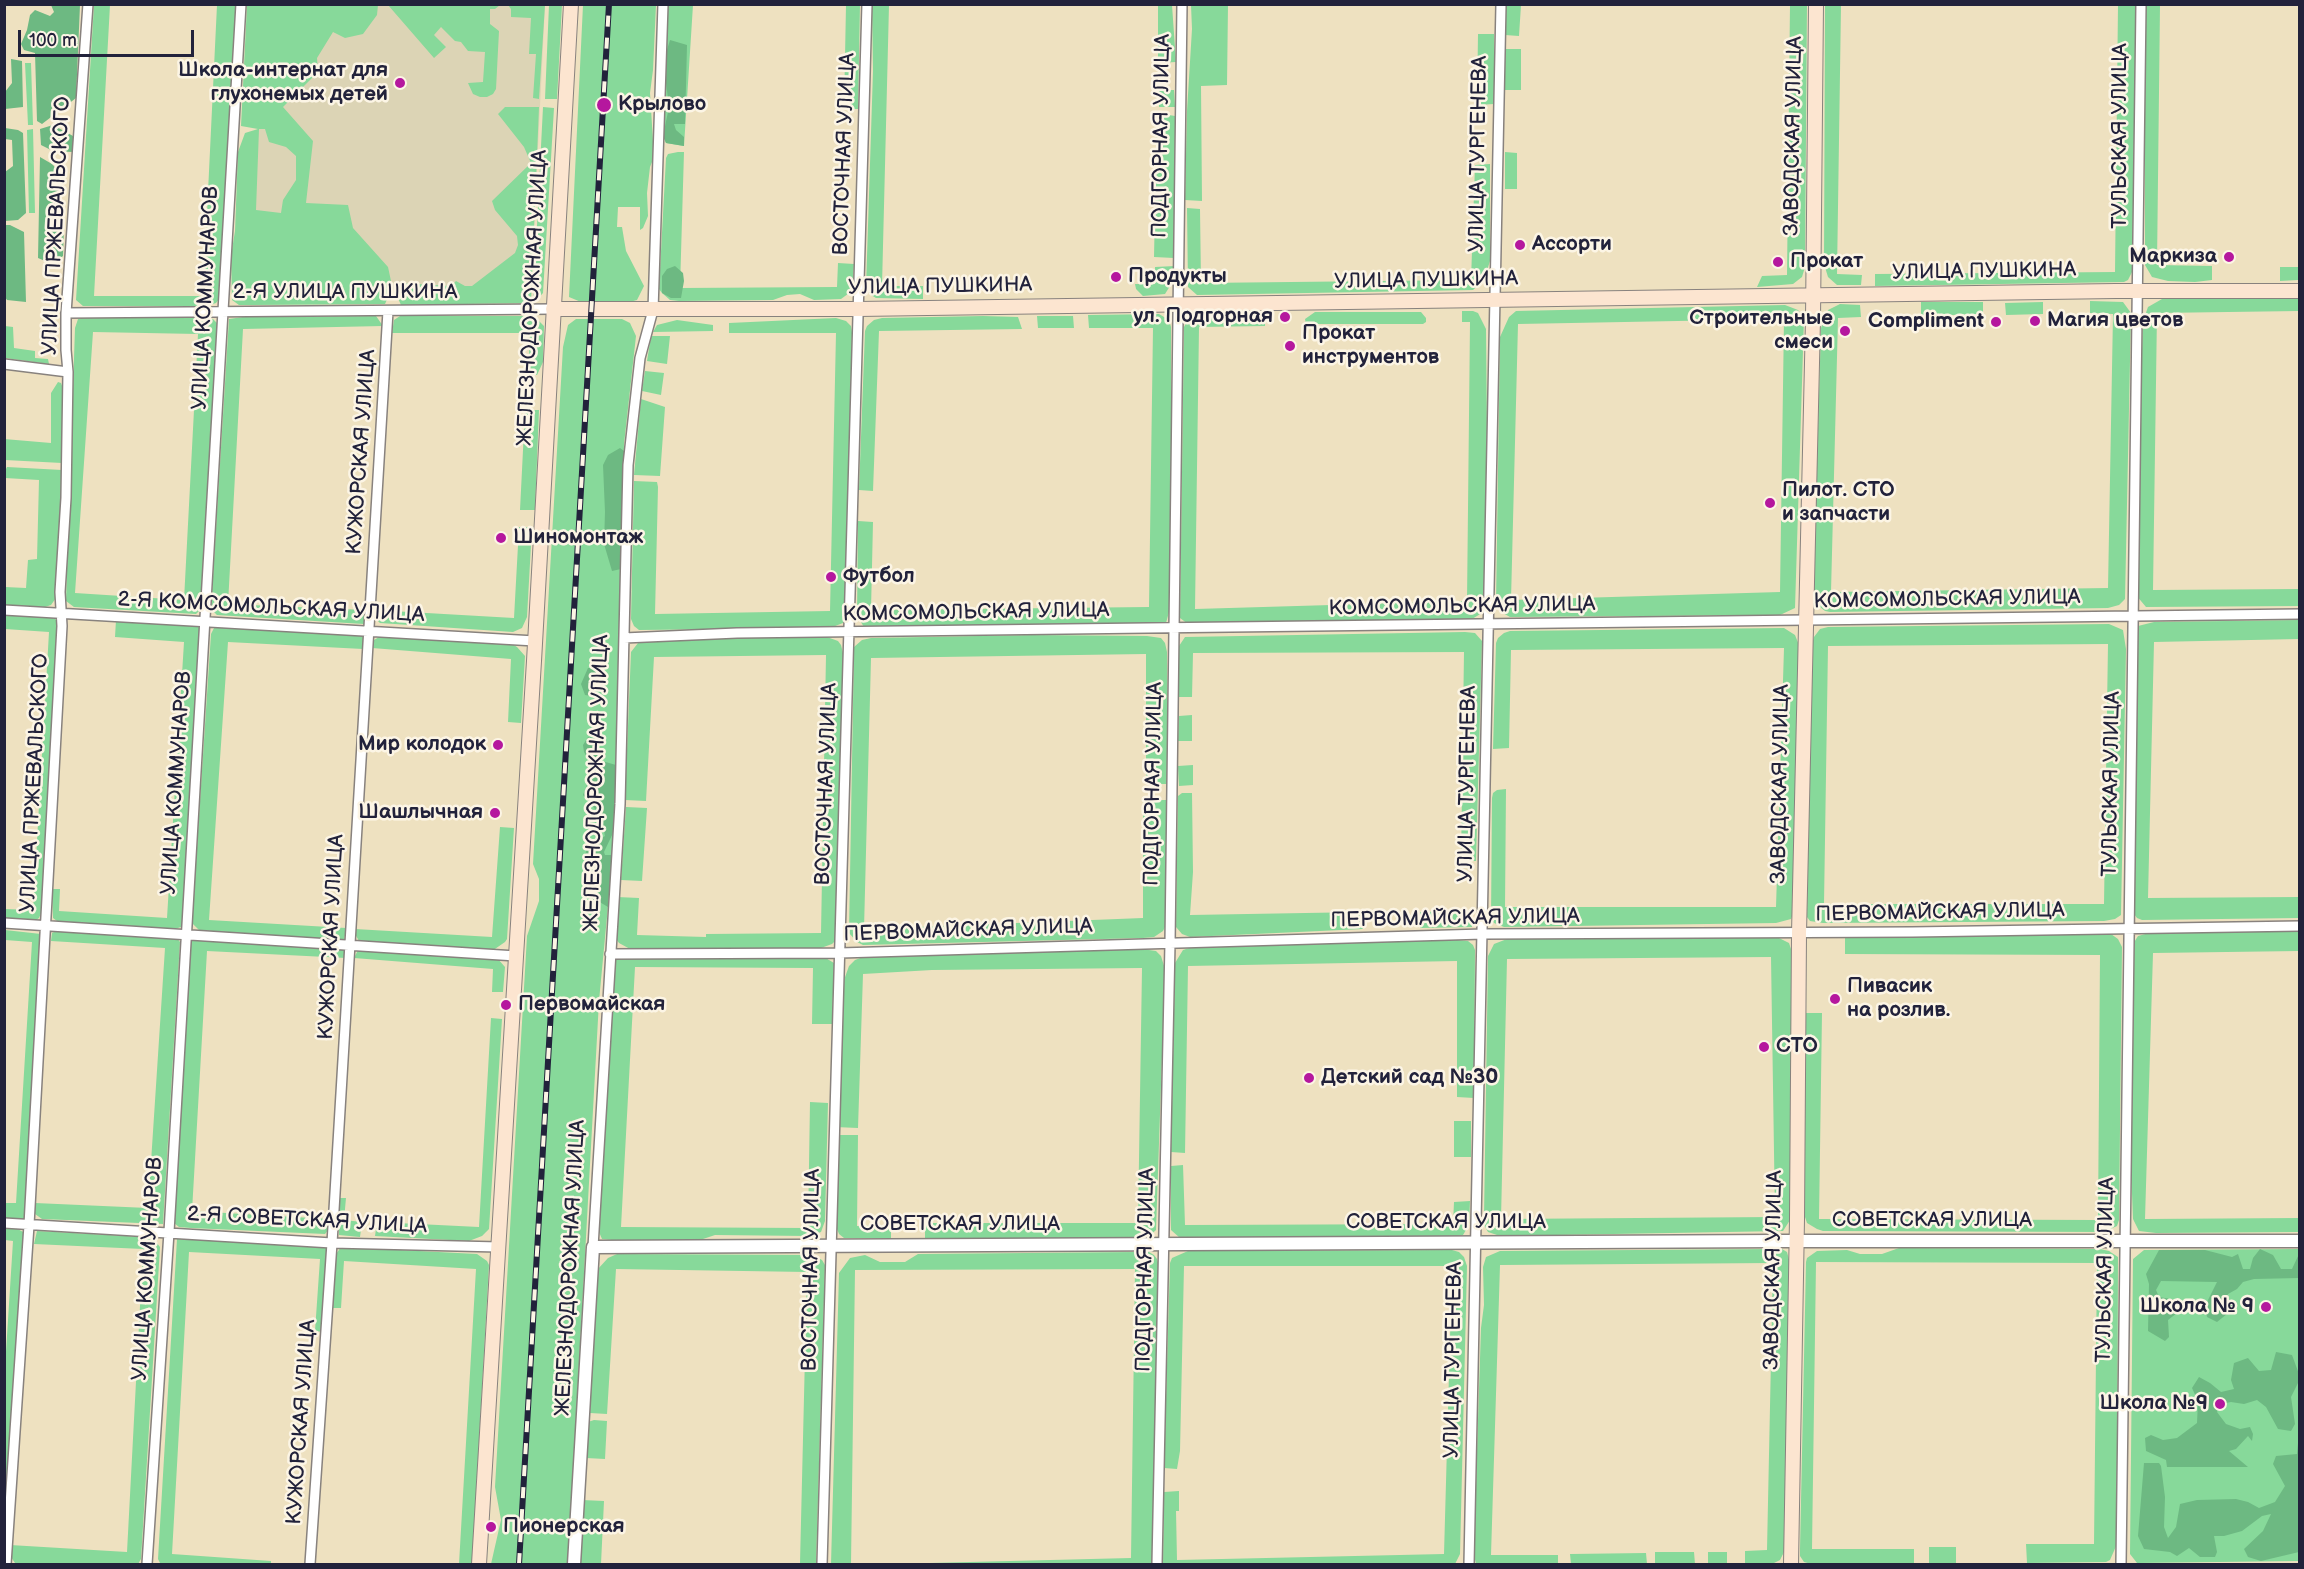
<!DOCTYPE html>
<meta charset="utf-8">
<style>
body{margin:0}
#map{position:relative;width:2304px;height:1569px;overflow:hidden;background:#eee1c0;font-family:"Balsamiq Sans",sans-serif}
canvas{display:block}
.frame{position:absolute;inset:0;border:6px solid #22223b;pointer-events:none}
.scale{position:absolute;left:18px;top:30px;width:176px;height:27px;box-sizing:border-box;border:3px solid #22223b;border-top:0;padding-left:8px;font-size:18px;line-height:21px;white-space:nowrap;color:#22223b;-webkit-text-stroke:4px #fcf5e5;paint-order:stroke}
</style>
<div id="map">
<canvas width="2304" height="1569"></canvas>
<div class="frame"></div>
<div class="scale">100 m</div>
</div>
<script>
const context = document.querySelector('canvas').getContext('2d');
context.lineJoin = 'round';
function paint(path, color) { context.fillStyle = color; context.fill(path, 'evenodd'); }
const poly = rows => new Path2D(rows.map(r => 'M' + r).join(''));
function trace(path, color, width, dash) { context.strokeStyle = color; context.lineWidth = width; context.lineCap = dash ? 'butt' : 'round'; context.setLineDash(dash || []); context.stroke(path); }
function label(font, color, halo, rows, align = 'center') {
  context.font = font + ' "Balsamiq Sans",sans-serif'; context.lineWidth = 5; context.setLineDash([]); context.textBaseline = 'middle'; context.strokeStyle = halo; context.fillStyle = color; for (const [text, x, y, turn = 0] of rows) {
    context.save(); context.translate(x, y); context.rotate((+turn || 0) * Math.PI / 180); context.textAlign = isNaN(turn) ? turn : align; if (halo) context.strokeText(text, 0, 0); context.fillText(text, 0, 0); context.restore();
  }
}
const built = poly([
 [265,5,545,5,531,288,248,291]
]);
const green = poly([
 [94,5,110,5,94,296,203,296,217,5,236,5,220,298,216,303,207,306,83,306,76,300],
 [247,5,378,5,377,15,363,34,345,38,333,32,317,58,318,72,283,107,313,141,306,203,348,205,353,228,388,267,391,281,390,293,385,304,253,305,239,305,232,300,231,256,235,231,238,152,245,133,258,129,241,126],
 [259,129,265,129,269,142,286,147,296,156,296,180,283,200,281,213,256,210],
 [388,5,500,5,495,9,490,9,490,24,499,31,496,89,493,94,487,97,480,97,473,94,468,83,483,82,485,52,468,51,461,42,455,41,441,27,434,35,446,47,434,58],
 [504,5,545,5,539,99,533,98,536,54,529,54,531,18,511,17,511,9,508,5],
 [549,5,562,5,557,99,545,99],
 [583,5,656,5,653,70,650,93,654,157,650,167,647,193,648,216,643,228,640,230,640,207,618,207,617,227,622,227,626,251,644,286,637,300,626,303,581,302,569,297],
 [668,5,693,5,684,146,666,143,663,136],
 [846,5,860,5,858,109,844,109],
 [872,5,889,5,882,286,923,286,923,299,876,298,871,295,866,287,873,71],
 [1158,5,1172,5,1176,62,1158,63],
 [1191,5,1228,5,1227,85,1201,86,1202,201,1185,200,1187,111,1192,29],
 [1506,5,1521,5,1519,36,1505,35],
 [1790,5,1807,5,1805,267,1802,277,1793,284,1757,287,1762,276,1787,275],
 [1825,5,1841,5,1837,274,1862,275,1861,285,1837,285,1828,277,1824,264],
 [2118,5,2136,5,2132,272,2128,280,2124,282,1875,286,1875,274,2115,272],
 [2145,5,2160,5,2157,265,2212,266,2212,280,2195,282,2168,281,2152,277,2145,265],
 [1478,34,1494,34,1494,104,1477,105],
 [1503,49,1521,49,1521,90,1504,90],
 [25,63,31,63,33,125,28,125],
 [1159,90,1174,90,1175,107,1159,107],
 [505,107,539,107,531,303,401,305,397,296,399,283,451,286,456,281,465,286,472,286,515,253,518,245,517,236,495,210,492,201,531,163,524,147,498,114],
 [543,107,554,108,543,293,533,304],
 [1157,113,1175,116,1177,120,1174,258,1154,257],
 [33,129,35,213,29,213,27,130],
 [678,152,684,152,680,288,837,287,838,263,854,264,852,291,841,299,814,300,800,294,787,295,773,300,679,301,670,300,662,293,659,289,666,158,668,154],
 [1505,152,1517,153,1517,189,1505,189],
 [1490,164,1490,261,1484,280,1473,290,1197,295,1188,287,1187,208,1200,209,1201,283,1471,280,1475,165],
 [1175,266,1175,278,1165,294,1143,296,1136,289,1135,284,1155,284,1155,267],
 [2280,267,2298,267,2298,280,2280,281],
 [2299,298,2299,311,2157,313,2153,590,2299,589,2299,606,2146,607,2136,595,2141,377,2143,321,2148,307,2162,299],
 [2090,301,2123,302,2131,313,2125,599,2119,605,2108,608,1830,612,1825,611,1815,603,1813,598,1821,328,1828,310,1840,304,1860,305,1861,317,1838,318,1831,592,2108,588,2113,314,2090,313],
 [1921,302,1983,302,1983,314,1921,316],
 [2043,302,2043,314,2006,315,2005,303],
 [1785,305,1798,310,1804,318,1795,608,1780,615,1510,617,1501,612,1496,603,1500,337,1509,317,1516,311],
 [1784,319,1780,592,1511,600,1518,324],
 [1462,311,1473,311,1478,313,1486,329,1487,430,1484,611,1482,613,1472,619,1190,626,1184,621,1180,618,1184,327,1189,317,1194,313,1256,314,1262,317,1265,323,1265,326,1199,327,1195,609,1467,601,1470,322,1462,322],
 [1315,312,1421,312,1426,318,1426,322,1423,324,1306,324,1305,319],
 [1159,314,1169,320,1171,327,1171,575,1169,612,1166,623,870,628,864,627,857,616,858,521,873,522,871,610,1149,607,1153,328,1089,328,1088,315],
 [88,316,208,318,213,319,218,324,201,609,196,614,74,607,66,601,75,328,78,319],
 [93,332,198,334,184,600,75,593],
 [376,316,383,326,243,329,228,604,365,610,364,624,217,615,211,609,229,319,243,317],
 [400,316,525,316,533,318,539,321,544,326,543,362,537,375,528,375,530,333,392,333,394,320],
 [983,316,1018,317,1022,329,879,331,873,491,859,490,865,331,867,326,874,320,882,318],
 [1037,316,1073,316,1074,328,1038,328],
 [836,318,846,321,851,326,852,332,845,618,843,623,830,628,639,630,634,626,631,619,634,481,657,482,658,487,655,614,830,611,836,333,729,333,729,323],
 [576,319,622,319,630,323,636,336,624,444,617,754,612,864,599,1001,568,1564,491,1564,501,1520,495,1487,527,936,539,901,539,879,533,864,563,347,568,325],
 [677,320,713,325,713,331,653,332,657,325],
 [5,326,13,327,14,348,35,351,35,358,48,359,49,364,5,358],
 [651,336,670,336,667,364,647,361],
 [645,371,664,373,661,395,642,391],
 [58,382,61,383,65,394,62,463,5,460,4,439,51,443,51,393],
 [641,399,665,407,660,476,634,475],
 [525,410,539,410,535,510,520,510],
 [7,467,62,470,58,595,51,605,45,607,5,605,5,587,26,588,28,560,37,559,39,480,5,478,5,471],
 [519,527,532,527,527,617,522,628,513,632,380,623,375,618,374,610,514,618],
 [4,615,50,617,57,620,58,625,42,911,39,918,36,920,5,918,4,909,33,910,49,632,5,629],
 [116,620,198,625,201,630,182,923,181,927,175,929,57,921,53,918,52,889,60,889,59,911,167,918,184,642,115,637],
 [2299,620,2299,639,2154,642,2148,898,2299,897,2299,918,2142,920,2137,918,2131,910,2138,626,2154,622],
 [2109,624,2123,630,2126,649,2121,915,2115,919,2104,921,1823,923,1810,921,1807,917,1811,648,1814,637,1820,629,1828,627],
 [2108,644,2104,904,1824,904,1828,646],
 [215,626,363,636,363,649,228,642,209,920,346,928,344,941,199,930,192,923,211,634],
 [1784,628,1795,635,1799,645,1793,914,1791,919,1776,923,1504,927,1494,923,1491,919,1492,798,1493,793,1497,790,1506,789,1505,907,1776,907,1784,648,1511,650,1509,748,1493,749,1496,643,1498,638,1504,633,1510,631],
 [1465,632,1475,633,1482,641,1476,861,1461,861,1464,652,1193,653,1192,697,1179,697,1179,646,1185,637],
 [1032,635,1147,636,1161,638,1165,643,1167,652,1168,784,1146,784,1146,654,871,658,864,929,1143,918,1143,800,1167,800,1166,925,1163,931,1154,937,1143,938,863,945,857,942,849,933,854,647,862,640,871,638],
 [379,637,512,644,517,647,525,656,521,723,508,722,511,659,372,648,374,640],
 [827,637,838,641,841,645,843,653,837,939,832,944,821,948,637,949,630,949,619,943,616,939,617,897,639,898,637,935,706,937,706,934,821,933,826,655,654,657,646,801,625,800,631,652,638,643,649,639],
 [1192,715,1192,741,1178,741,1179,716],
 [1193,765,1193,785,1179,786,1178,766],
 [1182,793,1192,793,1193,872,1190,915,1363,912,1363,929,1190,937,1182,934,1176,927,1178,796],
 [626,807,647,808,642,881,621,880],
 [500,827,514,828,507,939,505,942,492,951,359,941,355,934,355,929,492,937],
 [1472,911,1472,927,1420,928,1420,912],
 [5,930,41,934,27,1218,24,1220,5,1220,5,1203,16,1203,32,942,5,940],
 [56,931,177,938,180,942,163,1224,42,1219,35,1214,35,1203,148,1208,165,948,51,941,52,933],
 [2299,931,2299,951,2153,953,2145,1219,2299,1218,2299,1232,2156,1233,2139,1231,2133,1219,2131,1168,2133,944,2138,936,2149,933],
 [2101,934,2111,934,2118,939,2122,947,2119,1220,2117,1226,2104,1232,1823,1231,1817,1229,1807,1223,1804,1214,1804,1013,1822,1013,1819,1219,2098,1220,2100,955,1845,954,1845,937],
 [1771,937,1779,938,1789,943,1792,952,1792,1217,1783,1231,1500,1236,1488,1232,1484,1225,1484,1217,1488,956,1494,944,1507,939],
 [1771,957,1775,1217,1501,1219,1507,959],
 [193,940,346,949,346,958,207,951,192,1211,329,1219,329,1229,325,1234,191,1228,179,1227,174,1223,190,943],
 [1457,940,1468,941,1473,945,1475,950,1474,1098,1457,1097,1457,961,1188,966,1185,1153,1171,1152,1175,963,1183,950,1189,948],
 [1142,949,1156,951,1161,956,1165,969,1156,1230,1148,1237,1138,1238,925,1239,925,1223,1138,1223,1142,968,932,970,863,974,858,1128,835,1127,844,980,849,966,855,960,863,957],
 [358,950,498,959,505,967,503,992,492,992,493,969,354,958],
 [824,957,834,963,832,1024,812,1024,813,968,635,967,621,1227,808,1228,810,1102,828,1103,825,1221,821,1232,808,1236,715,1235,700,1240,621,1241,602,1239,599,1232,613,958],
 [491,1018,502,1019,489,1229,482,1236,469,1241,375,1236,377,1222,479,1227],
 [1454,1121,1471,1121,1471,1157,1454,1157],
 [836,1135,858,1135,857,1226,891,1225,891,1238,844,1238,839,1234,837,1229],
 [1183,1165,1185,1225,1453,1224,1454,1202,1470,1201,1469,1225,1463,1235,1453,1237,1180,1238,1171,1230,1171,1166],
 [339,1198,346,1198,344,1220,362,1222,360,1237,339,1235],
 [5,1227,14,1227,25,1233,5,1549,4,1383,13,1241,5,1240],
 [37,1231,144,1237,156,1242,160,1247,141,1559,138,1564,15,1563,11,1557,10,1545,127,1552,143,1249,34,1244],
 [177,1239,327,1246,323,1332,315,1331,320,1259,189,1252,172,1554,271,1561,271,1564,164,1564,160,1563,158,1559],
 [341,1247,477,1254,487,1261,489,1265,472,1564,459,1564,476,1269,344,1261,341,1308,333,1308,336,1254],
 [1899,1248,2100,1249,2109,1251,2118,1257,2117,1544,2110,1560,2106,1562,2027,1563,2026,1544,2094,1544,2097,1263,1816,1262,1812,1549,1914,1549,1914,1563,1811,1564,1804,1562,1800,1556,1800,1549,1806,1262,1807,1258,1817,1251,1847,1250,1860,1254,1882,1254],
 [1773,1249,1782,1249,1787,1252,1790,1263,1785,1550,1780,1560,1772,1564,1745,1564,1745,1551,1767,1550,1773,1263,1500,1265,1491,1555,1558,1555,1558,1564,1476,1564,1474,1555,1477,1451,1481,1328,1484,1305,1483,1267,1486,1257,1500,1251],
 [2299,1249,2299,1561,2137,1563,2130,1554,2133,1259,2144,1250],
 [1452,1250,1459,1252,1464,1257,1467,1266,1460,1554,1455,1564,1163,1564,1164,1492,1179,1491,1179,1511,1176,1511,1177,1560,1444,1554,1452,1266,1184,1266,1180,1451,1177,1469,1164,1468,1170,1263,1172,1258,1188,1251],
 [1136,1252,1149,1252,1154,1255,1157,1259,1159,1266,1152,1564,889,1564,1131,1558,1135,1269,855,1270,851,1564,831,1564,839,1273,850,1258,865,1255,880,1262,905,1262,918,1254],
 [617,1254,813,1255,822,1260,825,1265,816,1564,707,1564,800,1563,807,1272,616,1269,607,1414,590,1413,597,1270,608,1258],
 [594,1420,607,1421,605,1459,586,1458,588,1422],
 [582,1500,604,1501,601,1564,579,1564],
 [1929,1547,1956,1547,1956,1563,1929,1563],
 [1655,1552,1694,1552,1695,1564,1655,1564],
 [1708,1552,1727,1552,1727,1564,1708,1564],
 [1646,1553,1647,1564,1571,1564,1570,1554]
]);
const forest = poly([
 [51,5,80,5,76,98,42,124,37,121,35,53,24,50,21,44,27,30,30,15,35,10,50,16,54,12],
 [670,40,687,45,685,124,674,124,676,130,684,137,684,146,666,143,663,136,669,107,666,83,667,50],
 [11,59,22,61,23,107,5,109,5,92,12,83],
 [5,124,5,128,18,130,23,133,26,213,18,220,5,221,5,172,13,166,12,140,5,139],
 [53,125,73,136,73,152,53,151,41,145,40,129],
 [40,157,52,164,61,173,60,216,64,226,63,256,56,261,45,261,38,258],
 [5,225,10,225,24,232,26,302,7,300,5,297],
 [675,266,683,273,684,281,681,298,671,298,662,293,662,276,667,269],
 [620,448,624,451,621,569,612,571,604,544,605,512,603,465,608,455],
 [588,668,595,668,600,675,602,685,591,696,585,695,581,684],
 [588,737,595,738,596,754,602,761,616,765,613,833,604,852,605,855,612,855,608,907,598,901,598,885,593,874,602,863,599,860,590,859,585,855,588,846,605,836,601,816,583,795,588,782,596,773,584,752,583,745],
 [2260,1249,2273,1255,2281,1269,2292,1269,2299,1254,2299,1278,2254,1279,2243,1282,2237,1289,2228,1294,2225,1303,2227,1314,2217,1322,2207,1317,2205,1306,2217,1282,2161,1281,2156,1290,2159,1297,2182,1301,2177,1313,2168,1320,2169,1337,2165,1341,2148,1331,2149,1284,2146,1274,2159,1250,2205,1250,2232,1257,2238,1254,2243,1269,2250,1269,2253,1258],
 [2276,1352,2292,1355,2299,1374,2299,1381,2291,1397,2295,1424,2291,1431,2278,1429,2266,1407,2257,1400,2244,1404,2231,1402,2221,1404,2217,1412,2226,1424,2240,1429,2250,1427,2253,1434,2252,1441,2248,1436,2236,1449,2229,1451,2248,1467,2167,1467,2166,1460,2146,1451,2145,1438,2151,1435,2163,1440,2177,1438,2197,1423,2198,1401,2192,1388,2199,1377,2210,1383,2221,1392,2234,1389,2231,1380,2234,1363,2248,1358,2259,1371,2271,1370],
 [2298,1443,2299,1552,2261,1561,2248,1557,2244,1549,2263,1531,2271,1514,2262,1516,2242,1531,2224,1536,2214,1536,2217,1552,2215,1557,2200,1557,2189,1548,2177,1556,2170,1552,2144,1549,2138,1536,2144,1463,2159,1463,2161,1466,2165,1497,2164,1527,2168,1538,2176,1527,2180,1504,2197,1500,2236,1499,2248,1502,2259,1508,2275,1502,2285,1486,2273,1464,2276,1456,2297,1454]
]);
const minor = poly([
 [66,313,553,309],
 [4,364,68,372],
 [4,610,535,641],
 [624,638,737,633,2300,614],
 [4,923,516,956],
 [610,954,840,953,1483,934,1912,932,2300,926],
 [4,1223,332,1243,499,1247],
 [593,1247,620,804,628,465,640,358,653,310,663,4],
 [6,1564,29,1225,62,626,60,592,66,498,68,372,66,350,66,313,88,4],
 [147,1564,169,1232,241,4],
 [310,1564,332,1243,388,311],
 [822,1564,867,4],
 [1157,1564,1170,943,1182,4],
 [1469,1564,1501,4],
 [2121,1564,2141,4]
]);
const tertiary = poly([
 [574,1564,593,1247,1779,1241,2300,1241]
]);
const secondary = poly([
 [553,309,858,309,2116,291,2300,291],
 [479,1564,534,661,571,4],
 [1791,1564,1797,1219,1799,933,1813,319,1816,4]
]);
const rail = poly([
 [519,1564,609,4]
]);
const markers = [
 [400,83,6,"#b5179e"],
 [604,105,8,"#b5179e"],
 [1520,245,6,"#b5179e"],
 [2229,257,6,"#b5179e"],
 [1778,262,6,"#b5179e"],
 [1116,277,6,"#b5179e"],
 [1285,317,6,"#b5179e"],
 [2035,321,6,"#b5179e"],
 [1996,322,6,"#b5179e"],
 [1845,331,6,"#b5179e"],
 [1290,346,6,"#b5179e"],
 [1770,503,6,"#b5179e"],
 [501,538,6,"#b5179e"],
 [831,577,6,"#b5179e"],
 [498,745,6,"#b5179e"],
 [495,813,6,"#b5179e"],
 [1835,999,6,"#b5179e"],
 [506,1005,6,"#b5179e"],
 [1764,1047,6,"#b5179e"],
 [1309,1078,6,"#b5179e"],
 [2266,1307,6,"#b5179e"],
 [2220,1404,6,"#b5179e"],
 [491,1527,6,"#b5179e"]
];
const poiNames = [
 ["Школа-интернат для",388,71,"right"],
 ["глухонемых детей",388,95,"right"],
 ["Крылово",618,105],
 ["Ассорти",1532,245],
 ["Маркиза",2217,257,"right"],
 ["Прокат",1790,262],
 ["Продукты",1128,277],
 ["ул. Подгорная",1273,317,"right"],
 ["Строительные",1833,319,"right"],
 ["смеси",1833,343,"right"],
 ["Магия цветов",2047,321],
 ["Compliment",1984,322,"right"],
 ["Прокат",1302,334],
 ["инструментов",1302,358],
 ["Пилот. СТО",1782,491],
 ["и запчасти",1782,515],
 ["Шиномонтаж",513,538],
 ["Футбол",843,577],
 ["Мир колодок",486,745,"right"],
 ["Шашлычная",483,813,"right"],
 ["Пивасик",1847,987],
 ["на розлив.",1847,1011],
 ["Первомайская",518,1005],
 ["СТО",1776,1047],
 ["Детский сад №30",1321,1078],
 ["Школа № 9",2254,1307,"right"],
 ["Школа №9",2208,1404,"right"],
 ["Пионерская",503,1527]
];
const streetNames = [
 ["ПОДГОРНАЯ УЛИЦА",1162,136,-89],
 ["ЗАВОДСКАЯ УЛИЦА",1794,136,-89],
 ["ТУЛЬСКАЯ УЛИЦА",2121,136,-90],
 ["ВОСТОЧНАЯ УЛИЦА",845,154,-88],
 ["УЛИЦА ТУРГЕНЕВА",1479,154,-89],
 ["УЛИЦА ПРЖЕВАЛЬСКОГО",57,226,-87],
 ["УЛИЦА ПУШКИНА",1984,272,-1],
 ["УЛИЦА ПУШКИНА",1426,281,-1],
 ["УЛИЦА ПУШКИНА",940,287,-1],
 ["2-Я УЛИЦА ПУШКИНА",345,293],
 ["УЛИЦА КОММУНАРОВ",206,298,-87],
 ["ЖЕЛЕЗНОДОРОЖНАЯ УЛИЦА",533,298,-87],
 ["КУЖОРСКАЯ УЛИЦА",362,452,-86],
 ["КОМСОМОЛЬСКАЯ УЛИЦА",1947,600,-1],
 ["КОМСОМОЛЬСКАЯ УЛИЦА",1462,607,-1],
 ["2-Я КОМСОМОЛЬСКАЯ УЛИЦА",271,608,3],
 ["КОМСОМОЛЬСКАЯ УЛИЦА",976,613,-1],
 ["УЛИЦА ПРЖЕВАЛЬСКОГО",35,783,-87],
 ["УЛИЦА КОММУНАРОВ",177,783,-86],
 ["ЖЕЛЕЗНОДОРОЖНАЯ УЛИЦА",597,783,-88],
 ["ВОСТОЧНАЯ УЛИЦА",827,784,-88],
 ["ПОДГОРНАЯ УЛИЦА",1154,784,-89],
 ["УЛИЦА ТУРГЕНЕВА",1468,784,-89],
 ["ЗАВОДСКАЯ УЛИЦА",1781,784,-89],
 ["ТУЛЬСКАЯ УЛИЦА",2112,784,-89],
 ["ПЕРВОМАЙСКАЯ УЛИЦА",1940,913,-1],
 ["ПЕРВОМАЙСКАЯ УЛИЦА",1455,919,-1],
 ["ПЕРВОМАЙСКАЯ УЛИЦА",968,931,-2],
 ["КУЖОРСКАЯ УЛИЦА",332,937,-87],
 ["2-Я СОВЕТСКАЯ УЛИЦА",307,1221,3],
 ["СОВЕТСКАЯ УЛИЦА",1932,1221],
 ["СОВЕТСКАЯ УЛИЦА",1446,1223],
 ["СОВЕТСКАЯ УЛИЦА",960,1225],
 ["ЖЕЛЕЗНОДОРОЖНАЯ УЛИЦА",571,1268,-87],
 ["УЛИЦА КОММУНАРОВ",148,1269,-86],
 ["ВОСТОЧНАЯ УЛИЦА",812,1270,-89],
 ["ПОДГОРНАЯ УЛИЦА",1146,1270,-89],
 ["ЗАВОДСКАЯ УЛИЦА",1774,1270,-89],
 ["ТУЛЬСКАЯ УЛИЦА",2106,1270,-89],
 ["УЛИЦА ТУРГЕНЕВА",1454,1360,-89],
 ["КУЖОРСКАЯ УЛИЦА",302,1422,-86]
];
paint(built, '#dcd4b5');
paint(green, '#87d99a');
paint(forest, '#6db982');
trace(minor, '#88827e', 12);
trace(tertiary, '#88827e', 15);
trace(secondary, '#88827e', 16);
trace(minor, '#fff', 9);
trace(tertiary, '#fff', 12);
trace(secondary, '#fce5d0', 14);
trace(rail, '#22223b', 6);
trace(rail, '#fcf5e5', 4, [11]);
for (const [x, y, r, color] of markers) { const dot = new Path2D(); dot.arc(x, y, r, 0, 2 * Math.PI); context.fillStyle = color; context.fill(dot); trace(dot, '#fcf5e5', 2); }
label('bold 21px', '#22223b', '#fcf5e5', poiNames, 'left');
label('21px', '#22223b', '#fcf5e5', streetNames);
</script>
